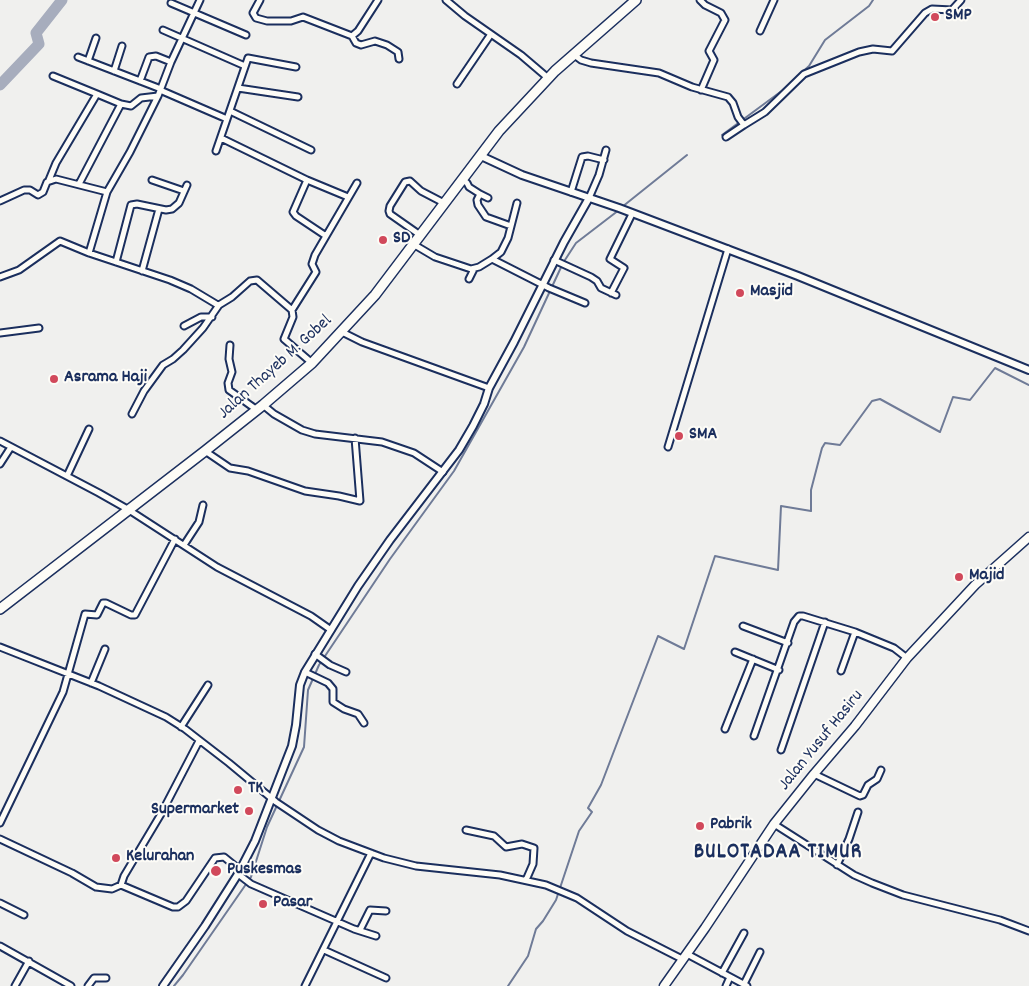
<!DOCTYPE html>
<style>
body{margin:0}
canvas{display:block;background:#f0f0ee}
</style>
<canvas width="1029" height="986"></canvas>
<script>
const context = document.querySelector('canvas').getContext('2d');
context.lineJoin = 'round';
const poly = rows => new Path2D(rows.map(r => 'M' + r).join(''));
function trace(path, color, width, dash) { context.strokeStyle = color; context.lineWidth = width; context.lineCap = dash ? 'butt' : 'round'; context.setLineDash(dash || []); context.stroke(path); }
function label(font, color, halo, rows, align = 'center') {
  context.font = font + ' Dekko,sans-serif'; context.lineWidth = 4; context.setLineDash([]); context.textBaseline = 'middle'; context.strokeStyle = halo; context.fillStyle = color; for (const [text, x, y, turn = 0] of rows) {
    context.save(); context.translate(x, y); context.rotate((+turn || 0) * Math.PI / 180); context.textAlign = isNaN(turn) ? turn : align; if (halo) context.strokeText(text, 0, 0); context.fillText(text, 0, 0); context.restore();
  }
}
const stream = poly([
 [722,135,783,90,809,66,825,40,869,6,873,0],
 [622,207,687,155],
 [174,986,183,975,251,877,267,827,304,747,308,690,319,665,390,559,454,471,524,347,563,263,576,243,619,210],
 [508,986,528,956,536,929,543,921,556,900,579,831,592,812,588,808,601,785,658,636,684,649,715,556,778,570,781,506,811,511,811,490,822,448,825,443,840,445,872,401,880,399,940,432,953,397,970,400,995,368,1029,385]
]);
const river = poly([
 [0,85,39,44,36,33,62,0]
]);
const minor = poly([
 [260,0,253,13,256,18,267,21,291,21,303,17,352,36,358,31,378,0],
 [446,0,465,16,521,55,548,78],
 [700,0,705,5,721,13,725,20,709,51,714,60,701,90],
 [171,3,246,35],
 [163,30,245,66],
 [760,31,774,0],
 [352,36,356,43,361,45,375,41,387,45,398,52,399,59],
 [573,54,581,60,591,63,659,73,692,87,728,97,733,103,738,117,744,125,765,112,804,74,859,52,873,49,892,51,925,13,932,9,952,10,961,0],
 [78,57,161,89],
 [88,61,96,38],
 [114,71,122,46],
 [140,81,149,57,156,56,171,62],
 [457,84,491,34],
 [238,88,298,97],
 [160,90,227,119],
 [121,104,131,106,141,98,158,96],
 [230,111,311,150],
 [726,137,744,125],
 [221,138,307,180,348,197],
 [216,151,248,58,296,67],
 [49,180,56,163,97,94,53,76],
 [152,180,184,191],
 [307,180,293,212,296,216,326,236],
 [463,180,467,183,469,187,480,194,477,200,478,205,486,217,511,226],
 [79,184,121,104,97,94],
 [571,192,582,157,588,156,604,160],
 [480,194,488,198],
 [589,198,599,175,606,150],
 [0,201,24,190,30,190,38,195,43,192,47,182,56,179,107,192,130,152,158,96,171,62,200,0],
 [420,235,390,214,389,211,390,206,405,182,410,181,421,191,444,203],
 [413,244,435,257,471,269,479,267,492,259,549,288,585,303],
 [89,253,107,192],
 [492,259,501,252,508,238,517,203],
 [554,260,591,277,597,281,601,288,616,295],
 [116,262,131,205,137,204,166,210,172,209,179,203,187,185],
 [142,271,159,209],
 [0,277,19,270,60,241,89,253,170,280,191,289,216,304,219,305,232,297,250,281,257,280,292,310,316,272,312,264,315,255,357,183],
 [469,279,474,269],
 [611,293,624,268,610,259,632,214],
 [292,310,293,317,284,339,312,363],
 [184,326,201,317,212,317],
 [342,332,362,342,489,388],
 [0,333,39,328],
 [230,345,229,359,232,372,228,383,229,390,257,410],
 [263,405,274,414,302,430,315,434,382,442,414,453,443,472],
 [132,414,144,391,163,365,173,359,183,350,203,328,219,305],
 [0,441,99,493,129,510,217,567,311,616,331,630],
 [668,447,728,249],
 [205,451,230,468,248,471,305,491,339,496,360,501,355,438],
 [0,464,11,447],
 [67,476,89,429],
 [184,545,199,522,203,505],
 [743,626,788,643],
 [855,632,894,648,907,658],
 [0,647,99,686,166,717,185,729,229,763,276,802,318,830,339,841,384,858,416,866,500,875,546,885,577,898,627,931,682,959],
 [735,652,779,670],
 [315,654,330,665,346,672],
 [305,672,328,683,333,689,333,702,344,709,358,714,364,723],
 [91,683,105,649],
 [181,727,208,685],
 [725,729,753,659],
 [754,736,794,622,799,616,803,616,855,632,841,671],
 [781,750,825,622],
 [814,774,860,796,863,795,868,785,877,779,881,770],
 [0,823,63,692,85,614,97,615,103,603,106,603,131,615,135,615,175,539],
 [774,824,854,875,872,883,903,895,1000,920,1029,931],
 [466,830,494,836,506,847,522,844,534,848,533,864,526,880],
 [0,839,72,873,96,887,112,889,121,885,173,907,178,907,186,901,215,858,224,857,240,870],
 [837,865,849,839,858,812],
 [238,874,251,884,354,929,376,936],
 [121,885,124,876,161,814,199,741],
 [0,903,24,915],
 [360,930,370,910,386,911],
 [0,946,71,986],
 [324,950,386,978],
 [687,954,747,986],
 [722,973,744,933],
 [744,984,760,952],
 [15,986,29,961],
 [88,986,94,978,106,978],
 [305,986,371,853],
 [726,986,730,977]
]);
const tertiary = poly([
 [481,156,522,175,619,208,798,276,1029,370],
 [163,986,205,926,238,874,255,841,292,746,296,725,300,685,305,672,358,586,390,540,459,450,473,426,484,404,489,388,514,342,564,242,589,198]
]);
const secondary = poly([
 [664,986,705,928,774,824,814,774,855,726,907,658,975,585,1029,537]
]);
const primary = poly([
 [0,609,205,451,263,405,312,363,375,295,499,131,555,71,636,0]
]);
const markers = [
 [935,17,5,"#d1495b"],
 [383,240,5,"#d1495b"],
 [740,293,5,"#d1495b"],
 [54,379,5,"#d1495b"],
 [679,436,5,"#d1495b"],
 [959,577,5,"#d1495b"],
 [238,790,5,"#d1495b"],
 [249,811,5,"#d1495b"],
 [700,826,5,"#d1495b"],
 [116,858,5,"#d1495b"],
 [216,871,6,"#d1495b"],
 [263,904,5,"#d1495b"]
];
const poiNames = [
 ["SMP",945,17],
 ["SD",393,240],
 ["Masjid",750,293],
 ["Asrama Haji",64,379],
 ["SMA",689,436],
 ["Majid",969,577],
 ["TK",248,790],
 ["Supermarket",239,811,"right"],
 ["Pabrik",710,826],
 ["Kelurahan",126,858],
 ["Puskesmas",227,871],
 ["Pasar",273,904]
];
const streetNames = [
 ["Jalan Thayeb M. Gobel",276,368,-42],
 ["Jalan Yusuf Hasiru",822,741,-51]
];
const districtNames = [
 ["BULOTADAA TIMUR",778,854]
];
trace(stream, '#6f7b97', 2);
trace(river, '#a7adbd', 11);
trace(minor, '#1b2f5e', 9);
trace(tertiary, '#1b2f5e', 10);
trace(secondary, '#1b2f5e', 11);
trace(primary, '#1b2f5e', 12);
trace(minor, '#fdfcf7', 5);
trace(tertiary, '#fdfcf7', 6);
trace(secondary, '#fdfcf7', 8);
trace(primary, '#fdfcf7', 9);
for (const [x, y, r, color] of markers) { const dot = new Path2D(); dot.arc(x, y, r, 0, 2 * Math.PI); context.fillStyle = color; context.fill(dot); trace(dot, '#fdfcf7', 2); }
label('bold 18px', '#1b2f5e', '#fdfcf7', poiNames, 'left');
label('18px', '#1b2f5e', '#fdfcf7', streetNames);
context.letterSpacing = '1px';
label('bold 22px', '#1b2f5e', '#fdfcf7', districtNames);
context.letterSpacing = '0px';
</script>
